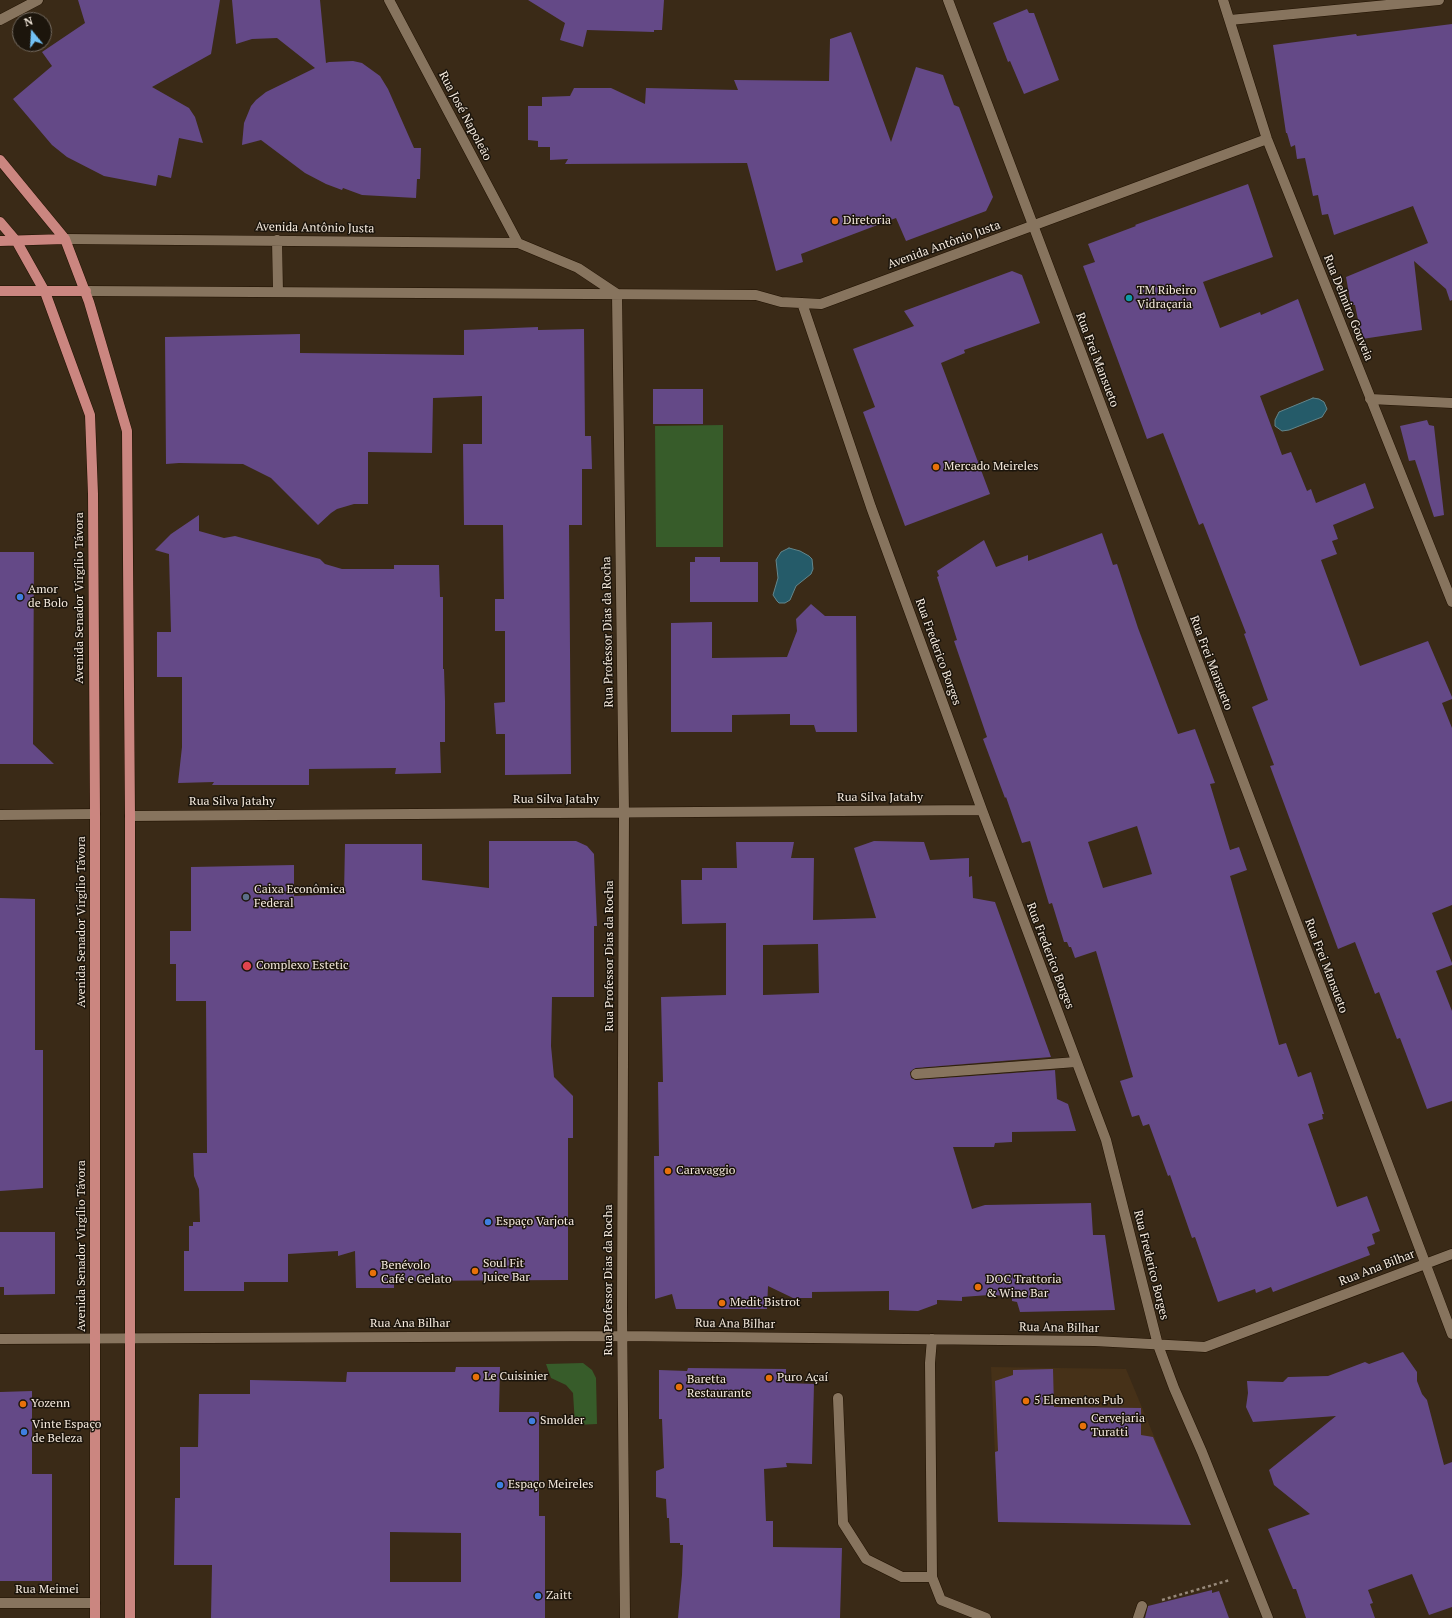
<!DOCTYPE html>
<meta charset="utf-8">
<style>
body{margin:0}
#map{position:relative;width:1452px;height:1618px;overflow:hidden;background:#3a2a17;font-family:"PT Serif",serif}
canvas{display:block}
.north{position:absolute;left:12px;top:12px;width:40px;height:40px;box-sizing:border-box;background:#1c150c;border:1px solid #736a60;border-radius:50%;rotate:342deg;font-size:11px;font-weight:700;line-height:16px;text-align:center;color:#f5eade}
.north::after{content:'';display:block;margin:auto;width:14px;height:18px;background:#72c1f5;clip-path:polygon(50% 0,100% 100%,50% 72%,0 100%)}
</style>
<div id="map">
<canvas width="1452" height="1618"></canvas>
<div class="north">N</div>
</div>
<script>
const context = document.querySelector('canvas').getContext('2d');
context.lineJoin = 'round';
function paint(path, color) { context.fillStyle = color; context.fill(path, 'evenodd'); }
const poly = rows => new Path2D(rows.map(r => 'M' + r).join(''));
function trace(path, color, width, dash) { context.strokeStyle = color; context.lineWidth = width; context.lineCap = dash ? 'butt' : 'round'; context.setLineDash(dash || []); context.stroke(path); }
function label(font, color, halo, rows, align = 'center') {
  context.font = font + ' "PT Serif",serif'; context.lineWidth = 3; context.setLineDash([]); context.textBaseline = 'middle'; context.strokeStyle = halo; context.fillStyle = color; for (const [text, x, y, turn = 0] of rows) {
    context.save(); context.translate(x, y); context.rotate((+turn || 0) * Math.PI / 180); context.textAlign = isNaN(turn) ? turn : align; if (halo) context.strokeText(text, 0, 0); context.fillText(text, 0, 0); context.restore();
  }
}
const built = poly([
 [991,1367,1126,1369,1186,1513,1121,1506,1121,1524,998,1522]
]);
const green = poly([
 [723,425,723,547,656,547,655,426],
 [583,1363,592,1370,596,1378,597,1424,575,1425,573,1393,566,1385,551,1378,546,1364]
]);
const water = poly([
 [1313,398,1319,399,1324,402,1327,409,1322,417,1289,430,1282,431,1275,426,1275,420,1279,412,1313,398],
 [789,548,800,551,809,556,812,559,813,569,811,574,796,586,790,600,785,603,779,603,777,601,773,595,778,578,776,560,781,552,789,548]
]);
const building = poly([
 [78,0,220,0,211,54,152,87,189,108,195,117,203,143,179,138,171,178,158,175,156,186,104,176,67,157,52,145,13,99,52,66,42,52,85,23],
 [232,0,320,0,326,63,329,62,353,61,362,63,380,76,388,89,414,148,421,148,420,179,417,179,416,198,362,195,343,188,342,190,326,184,305,173,261,140,242,145,244,123,251,106,256,100,266,92,315,68,277,38,252,39,236,44],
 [528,0,664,0,662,30,654,30,654,32,587,30,583,47,560,40,565,23],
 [1027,9,1029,13,1034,13,1059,80,1024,94,1010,61,1008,62,993,23],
 [1452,24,1452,300,1450,301,1446,289,1414,261,1422,330,1362,339,1355,305,1351,305,1346,277,1428,243,1413,206,1334,235,1328,214,1322,215,1318,195,1313,196,1305,158,1297,159,1295,145,1291,147,1287,133,1286,133,1273,45,1356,34,1357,36],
 [851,32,891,142,916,67,943,75,954,105,959,107,993,197,986,211,906,241,896,218,801,254,803,262,776,271,747,163,565,164,568,159,550,160,550,147,538,147,538,141,528,140,528,106,542,106,542,97,570,96,574,88,611,88,645,104,646,88,738,90,734,80,829,81,830,39],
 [1248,184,1273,257,1203,282,1220,328,1260,312,1261,315,1298,299,1324,370,1260,396,1282,455,1291,452,1307,491,1311,489,1316,503,1365,483,1374,508,1333,525,1338,539,1332,541,1337,554,1321,560,1360,666,1428,641,1452,697,1452,699,1442,703,1452,728,1452,905,1432,913,1452,963,1452,965,1436,971,1452,1011,1452,1101,1427,1109,1400,1038,1397,1039,1379,992,1375,994,1355,942,1338,949,1270,766,1274,765,1252,707,1268,700,1244,634,1246,633,1203,523,1199,525,1163,433,1147,439,1083,266,1095,262,1088,244,1136,226,1135,225],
 [1012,271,1022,275,1040,323,964,350,965,353,941,363,990,494,905,526,863,412,875,407,853,349,914,326,904,311],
 [538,327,538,330,584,329,585,436,591,436,592,469,582,469,582,525,569,525,571,774,505,775,505,734,496,734,494,703,505,702,505,631,495,631,495,599,504,599,503,525,464,525,463,444,482,444,482,396,433,398,432,453,368,452,368,504,354,504,337,509,331,513,318,525,271,478,243,464,179,463,166,464,165,337,300,334,300,353,464,355,464,330],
 [653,389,703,389,703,424,653,424],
 [1427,420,1429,425,1434,426,1444,515,1434,517,1415,460,1409,461,1400,426],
 [199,515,199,531,224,538,235,536,320,559,325,564,342,569,394,569,394,565,439,565,440,597,443,597,443,669,444,669,445,701,445,742,440,742,441,773,395,774,396,768,309,769,309,785,212,785,214,782,178,783,182,747,182,677,157,677,157,632,171,632,169,554,155,550,171,534],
 [1102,533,1113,565,1117,564,1138,628,1178,734,1195,729,1215,783,1210,784,1230,850,1239,847,1247,870,1230,876,1279,1045,1286,1043,1298,1077,1311,1072,1324,1114,1322,1114,1323,1119,1308,1124,1337,1207,1367,1196,1380,1231,1372,1234,1375,1244,1367,1247,1370,1255,1273,1292,1271,1287,1256,1293,1255,1289,1218,1302,1195,1237,1192,1238,1170,1175,1168,1176,1149,1124,1143,1126,1139,1115,1132,1117,1120,1081,1133,1077,1096,951,1075,958,1071,947,1069,947,1067,942,1064,942,1052,903,1049,904,1030,841,1022,843,1006,797,1005,798,983,739,987,737,954,641,957,640,937,577,939,576,937,571,984,540,996,567,1028,555,1028,561],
 [1137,826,1152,874,1103,888,1088,842],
 [0,552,34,552,33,744,54,764,0,764],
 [695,557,720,557,720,562,758,562,758,602,690,602,690,562,695,562],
 [811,604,825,616,856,616,857,732,816,732,814,725,790,725,790,714,732,715,732,732,671,732,671,623,712,622,712,658,787,657,797,631,796,619],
 [489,841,576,841,587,846,594,854,597,926,594,926,594,997,552,997,551,1046,554,1077,573,1096,573,1138,568,1138,568,1280,394,1281,394,1288,356,1288,355,1251,338,1256,338,1251,288,1254,288,1282,244,1282,244,1291,184,1291,184,1251,189,1251,189,1226,193,1226,193,1222,200,1222,199,1189,194,1176,193,1153,207,1153,206,1001,176,1001,176,964,170,964,170,931,191,931,191,867,294,865,294,896,344,894,345,844,422,844,422,880,489,888],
 [874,841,924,842,930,860,969,858,969,877,972,876,973,898,995,902,1051,1057,916,1068,910,1072,911,1078,916,1080,1055,1070,1057,1099,1068,1104,1076,1131,1012,1132,1012,1142,995,1143,994,1147,953,1147,972,1209,985,1205,1091,1203,1093,1235,1105,1235,1115,1310,1020,1312,1017,1302,1012,1301,1012,1296,989,1295,962,1297,962,1301,937,1300,937,1304,918,1311,889,1310,889,1291,812,1292,812,1298,793,1298,768,1286,767,1309,676,1309,672,1294,655,1299,654,1156,659,1156,658,1082,663,1082,661,997,726,995,726,923,682,924,681,880,702,880,702,868,737,868,736,842,794,842,791,858,814,858,813,920,876,918,854,848],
 [818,944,819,993,763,995,763,945],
 [0,898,35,899,35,1050,43,1050,43,1188,0,1191],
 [0,1232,55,1232,55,1294,4,1295,4,1287,0,1287],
 [1403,1352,1417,1372,1417,1381,1422,1394,1427,1400,1444,1465,1452,1462,1452,1607,1429,1615,1412,1574,1368,1590,1373,1603,1370,1604,1375,1618,1306,1618,1296,1589,1293,1589,1268,1529,1310,1514,1274,1485,1269,1470,1336,1416,1253,1422,1246,1407,1248,1393,1247,1381,1283,1382,1288,1377,1328,1376,1365,1362,1369,1364],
 [456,1367,500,1367,499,1412,539,1412,539,1516,545,1516,545,1618,211,1618,212,1565,174,1565,175,1498,180,1498,180,1447,198,1447,199,1394,250,1394,250,1380,346,1382,347,1372,455,1372],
 [390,1532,461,1533,461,1582,390,1582],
 [688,1368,786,1369,786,1383,814,1384,812,1464,786,1463,787,1467,764,1469,766,1521,773,1521,773,1547,842,1548,840,1618,678,1618,682,1575,683,1545,680,1545,680,1543,670,1543,669,1518,667,1518,666,1499,656,1497,656,1471,664,1468,662,1419,659,1419,659,1370,687,1371],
 [1053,1369,1054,1407,1141,1408,1141,1435,1153,1437,1191,1525,998,1522,995,1452,998,1451,995,1381,1013,1375,1013,1370],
 [32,1391,32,1474,52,1474,52,1581,0,1581,0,1392],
 [1212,1590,1212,1593,1219,1591,1229,1618,1145,1618,1148,1606]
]);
const path = poly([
 [1162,1600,1230,1580]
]);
const minor = poly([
 [389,0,518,243],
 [948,0,1452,1334],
 [1223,0,1267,139,1452,602],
 [0,20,38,0],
 [1230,20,1439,0],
 [65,239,518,243,578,268,617,294],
 [277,240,278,292],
 [86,291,756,295,781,302,821,304,1267,139],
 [617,294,624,813,622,1309,625,1618],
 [802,303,871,507,982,810,1106,1140,1158,1345,1174,1388,1202,1452,1268,1618],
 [1370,399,1452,403],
 [0,815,95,814],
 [130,816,982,810],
 [916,1074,1076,1062],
 [0,1339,622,1336,1095,1341,1205,1347,1452,1254],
 [932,1339,930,1363,932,1577,941,1600,986,1618],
 [838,1398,843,1523,866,1559,902,1577,932,1577],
 [0,1603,95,1603],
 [1138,1618,1142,1606]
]);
const major = poly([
 [0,160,65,239,89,302,127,431,130,816,130,1618],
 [0,222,17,242,45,292,90,415,93,494,95,814,95,1618],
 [0,241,65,239],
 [0,291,86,291]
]);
const markers = [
 [835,221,4,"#e8710a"],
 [1129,298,4,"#0f9aa8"],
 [936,467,4,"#e8710a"],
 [20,597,4,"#3f7fe0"],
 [246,897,4,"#5c6f8a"],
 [247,966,5,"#e0444e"],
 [668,1171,4,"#e8710a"],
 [488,1222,4,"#3f7fe0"],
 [475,1271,4,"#e8710a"],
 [373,1273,4,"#e8710a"],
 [978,1287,4,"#e8710a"],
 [722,1303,4,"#e8710a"],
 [476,1377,4,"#e8710a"],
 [769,1378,4,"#e8710a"],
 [679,1387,4,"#e8710a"],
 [1026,1401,4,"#e8710a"],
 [23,1404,4,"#e8710a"],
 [532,1421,4,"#3f7fe0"],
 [1083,1426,4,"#e8710a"],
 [24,1432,4,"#3f7fe0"],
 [500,1485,4,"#3f7fe0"],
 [538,1596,4,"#3f7fe0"]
];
const streetNames = [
 ["Rua José Napoleão",465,116,62],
 ["Avenida Antônio Justa",315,228,1],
 ["Avenida Antônio Justa",944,245,-20],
 ["Rua Delmiro Gouveia",1348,308,68],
 ["Rua Frei Mansueto",1097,360,69],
 ["Avenida Senador Virgílio Távora",80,598,-90],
 ["Rua Professor Dias da Rocha",608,632,-91],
 ["Rua Frederico Borges",938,652,70],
 ["Rua Frei Mansueto",1211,663,69],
 ["Rua Silva Jatahy",880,798],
 ["Rua Silva Jatahy",556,800],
 ["Rua Silva Jatahy",232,802],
 ["Avenida Senador Virgílio Távora",82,922,-90],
 ["Rua Professor Dias da Rocha",610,956,-90],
 ["Rua Frederico Borges",1050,956,69],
 ["Rua Frei Mansueto",1326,966,69],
 ["Avenida Senador Virgílio Távora",82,1246,-90],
 ["Rua Frederico Borges",1151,1265,76],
 ["Rua Ana Bilhar",1377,1268,-21],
 ["Rua Professor Dias da Rocha",609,1280,-90],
 ["Rua Ana Bilhar",410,1324],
 ["Rua Ana Bilhar",735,1324,1],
 ["Rua Ana Bilhar",1059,1328,1],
 ["Rua Meimei",47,1590]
];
const poiNames = [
 ["Diretoria",843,221],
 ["TM Ribeiro",1137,291],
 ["Vidraçaria",1137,305],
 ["Mercado Meireles",944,467],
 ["Amor",28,590],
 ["de Bolo",28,604],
 ["Caixa Econômica",254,890],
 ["Federal",254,904],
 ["Complexo Estetic",256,966],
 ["Caravaggio",676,1171],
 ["Espaço Varjota",496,1222],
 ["Soul Fit",483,1264],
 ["Juice Bar",483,1278],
 ["Benévolo",381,1266],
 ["Café e Gelato",381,1280],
 ["DOC Trattoria",986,1280],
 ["& Wine Bar",986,1294],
 ["Medit Bistrot",730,1303],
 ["Le Cuisinier",484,1377],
 ["Puro Açaí",777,1378],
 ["Baretta",687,1380],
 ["Restaurante",687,1394],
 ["5 Elementos Pub",1034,1401],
 ["Yozenn",31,1404],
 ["Cervejaria",1091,1419],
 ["Turatti",1091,1433],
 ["Smolder",540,1421],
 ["Vinte Espaço",32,1425],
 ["de Beleza",32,1439],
 ["Espaço Meireles",508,1485],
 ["Zaitt",546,1596]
];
paint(built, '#463118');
paint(green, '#375c2a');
paint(water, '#255b69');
trace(water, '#63868c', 1);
paint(building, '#644987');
trace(minor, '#211202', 11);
trace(major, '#211202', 11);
trace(path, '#97897a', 2.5, [3, 3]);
trace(minor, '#87745e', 10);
trace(major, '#cb8680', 10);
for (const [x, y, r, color] of markers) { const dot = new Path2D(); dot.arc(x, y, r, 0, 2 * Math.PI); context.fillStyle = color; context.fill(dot); trace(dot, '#1c150c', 1.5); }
label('12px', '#f5eade', '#1c150c', streetNames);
label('12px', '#f5eade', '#1c150c', poiNames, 'left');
</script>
